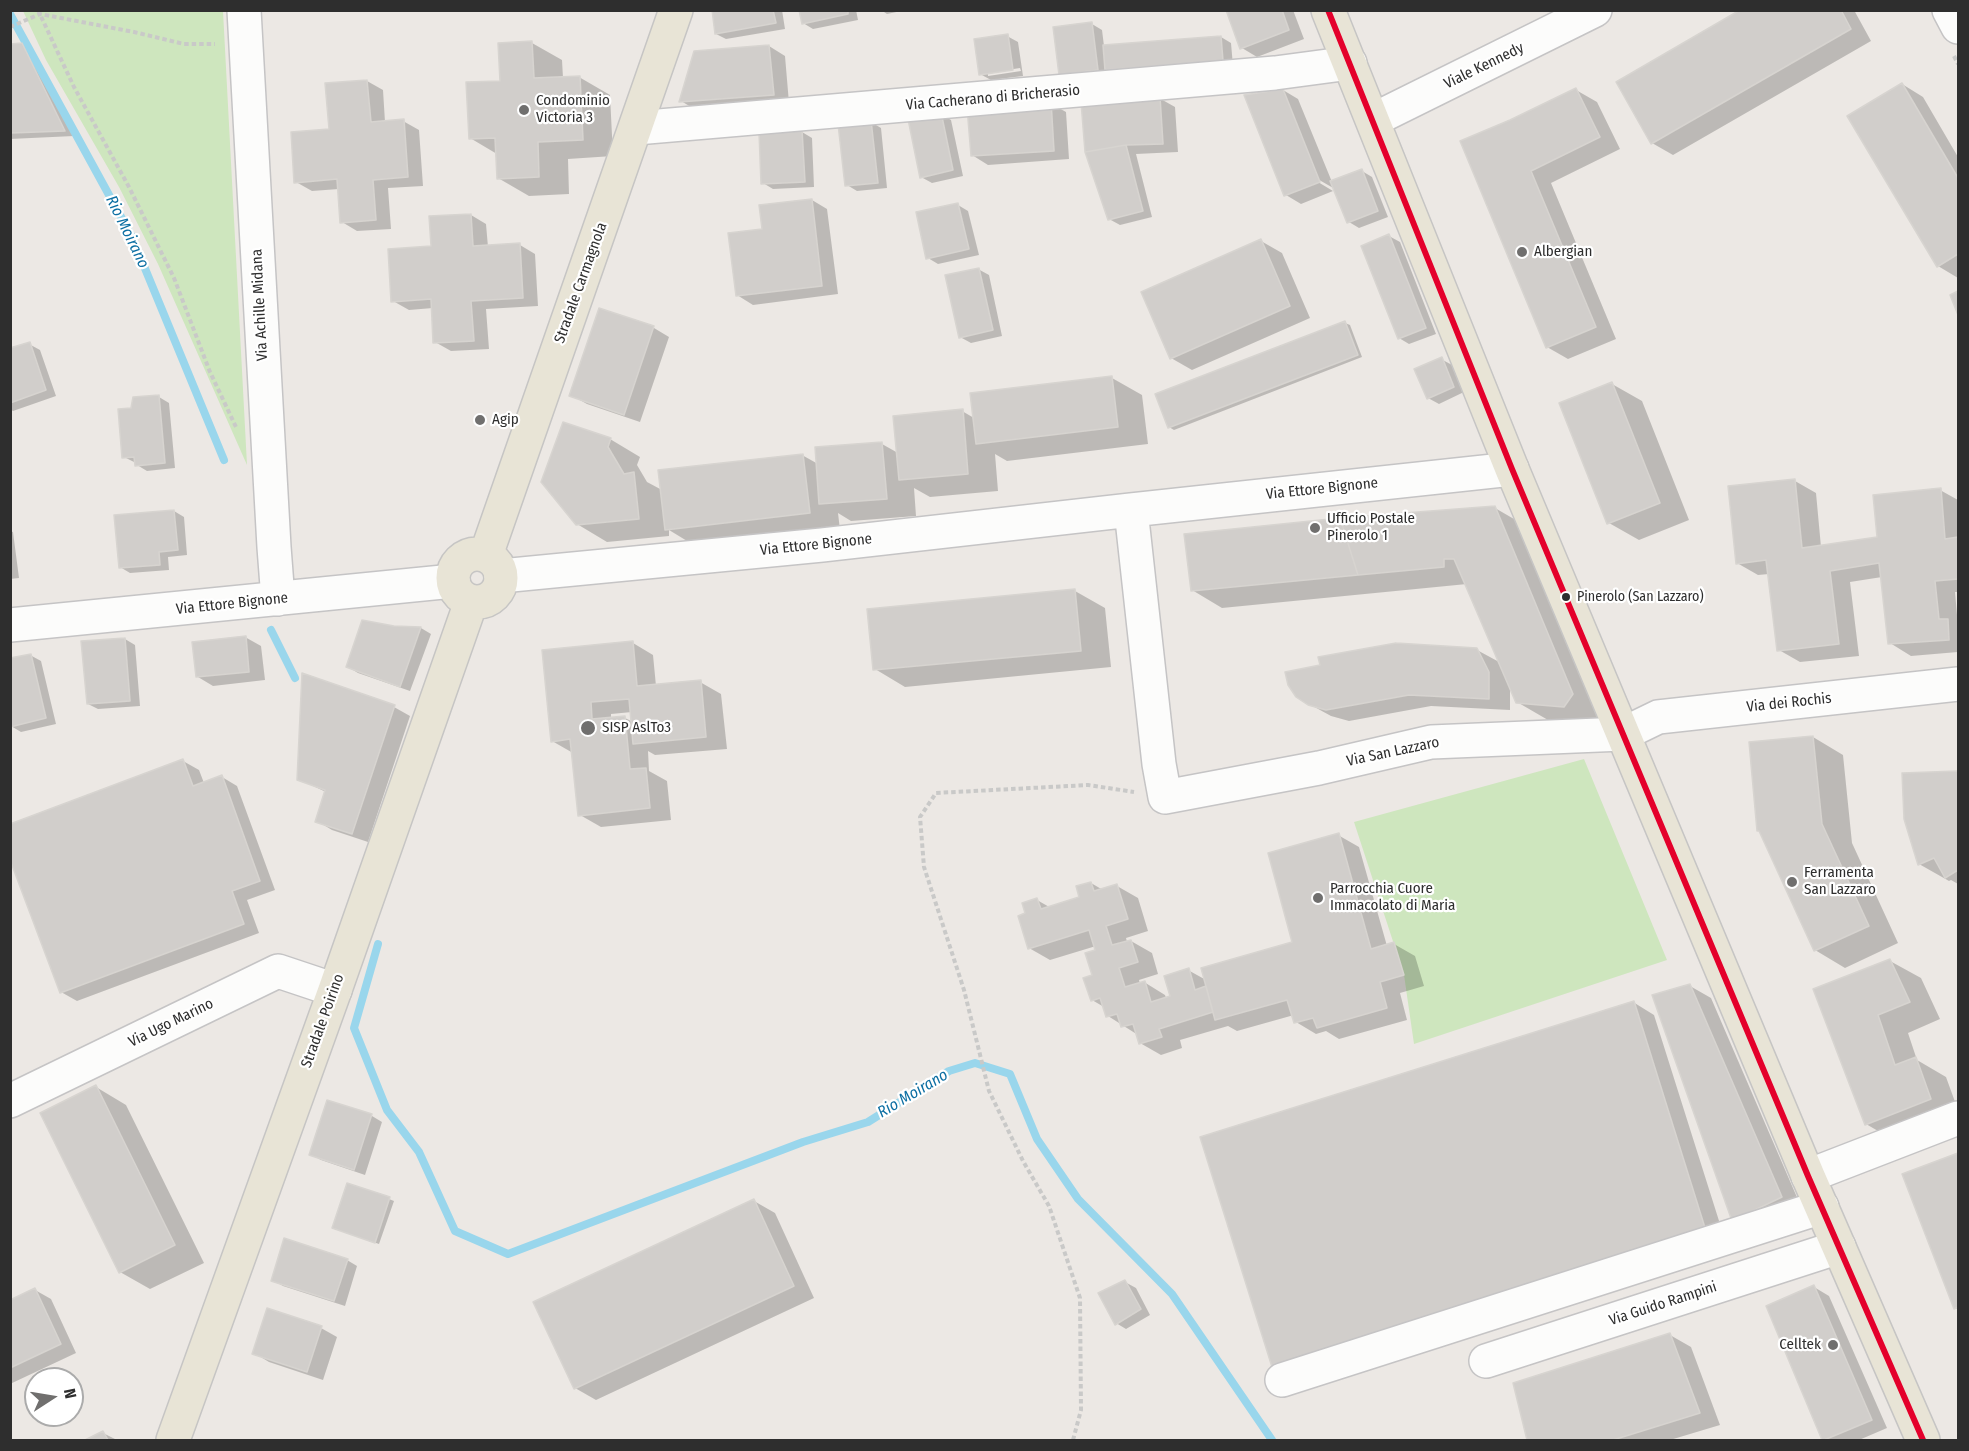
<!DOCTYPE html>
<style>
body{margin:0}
#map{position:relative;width:1969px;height:1451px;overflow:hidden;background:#ece8e4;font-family:"Fira Sans Condensed",sans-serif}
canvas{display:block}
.frame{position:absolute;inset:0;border:12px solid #2e2e2e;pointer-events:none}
.north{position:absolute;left:24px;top:1367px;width:60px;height:60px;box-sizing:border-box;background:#fff;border:2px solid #ababab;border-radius:50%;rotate:78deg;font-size:16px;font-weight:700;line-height:24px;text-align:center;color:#2e2e2e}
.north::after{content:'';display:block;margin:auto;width:21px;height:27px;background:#706f6e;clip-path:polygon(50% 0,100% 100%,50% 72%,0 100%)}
</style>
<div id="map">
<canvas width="1969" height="1451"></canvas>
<div class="frame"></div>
<div class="north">N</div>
</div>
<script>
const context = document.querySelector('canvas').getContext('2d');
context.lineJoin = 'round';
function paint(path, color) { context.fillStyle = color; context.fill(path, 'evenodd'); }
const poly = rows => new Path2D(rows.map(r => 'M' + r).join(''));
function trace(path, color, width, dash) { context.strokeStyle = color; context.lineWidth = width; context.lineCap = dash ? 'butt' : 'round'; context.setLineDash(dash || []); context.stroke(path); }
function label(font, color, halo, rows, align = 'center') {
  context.font = font + ' "Fira Sans Condensed",sans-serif'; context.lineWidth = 4.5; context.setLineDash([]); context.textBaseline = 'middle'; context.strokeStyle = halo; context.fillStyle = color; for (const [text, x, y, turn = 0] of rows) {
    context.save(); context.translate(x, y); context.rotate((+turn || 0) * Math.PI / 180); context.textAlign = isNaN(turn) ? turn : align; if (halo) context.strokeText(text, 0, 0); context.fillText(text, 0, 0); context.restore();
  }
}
const green = poly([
 [23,11,223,11,247,465,158,264,119,187,46,60],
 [1584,759,1667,960,1414,1044,1404,975,1354,822]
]);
const shadow = poly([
 [714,10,782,10,785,29,726,39,716,34],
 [801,10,856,10,858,20,813,29,803,23],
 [881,10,906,10,887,14],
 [1227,10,1293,10,1304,39,1257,57,1242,48],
 [1743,10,1854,10,1871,41,1673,155,1652,143],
 [1092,24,1102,30,1104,46,1221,37,1231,43,1233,66,1117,75,1107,69,1107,75,1070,80,1060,74],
 [1007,36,1018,42,1023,76,991,80,980,74],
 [1020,68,1021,71,988,76,988,73],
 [532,43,562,60,563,78,579,77,610,95,613,156,568,159,569,194,529,196,498,178,497,154,470,138,502,82],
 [22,45,33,51,74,136,10,139,10,46],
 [769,46,785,56,789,103,696,110,681,101],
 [367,81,383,90,385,122,403,121,419,130,423,186,388,188,391,229,357,231,342,222,339,189,312,191,296,182,330,131],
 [1902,84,1923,97,1958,157,1958,278,1938,266],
 [1283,90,1298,99,1332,182,1362,171,1372,177,1388,217,1359,228,1349,222,1335,189,1314,177,1313,179,1333,191,1301,204,1286,195],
 [1576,90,1597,102,1620,149,1551,183,1616,339,1568,359,1547,347,1510,121],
 [1159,98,1175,107,1178,152,1136,154,1152,217,1120,225,1109,219,1086,151],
 [1050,103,1066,112,1069,159,988,165,972,155],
 [941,114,951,120,963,176,932,183,921,177],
 [871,122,881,128,887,188,857,191,847,185],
 [802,132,812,138,814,187,773,189,763,183],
 [812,200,827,209,838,294,753,305,737,295,764,230],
 [958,205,968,211,979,255,938,264,928,258],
 [471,215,486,224,488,247,520,245,535,254,538,306,486,309,489,349,451,351,435,342,433,308,409,310,393,301,432,248],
 [1389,236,1400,242,1436,334,1409,344,1399,338],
 [1261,241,1282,253,1310,318,1192,370,1171,358],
 [978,269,989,275,1002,336,971,343,960,337],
 [600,309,654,328,669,337,640,422,587,404,571,395],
 [1345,323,1350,325,1362,357,1174,430,1169,427],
 [29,344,40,350,56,396,13,411,10,409,10,350],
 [1441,359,1452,365,1464,392,1439,404,1428,398],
 [1112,378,1142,395,1148,444,1007,461,995,454,998,491,930,497,914,488,916,516,851,521,838,513,840,530,697,547,669,530,669,536,607,542,577,524,610,439,640,457,637,465,647,482,662,490,802,455,818,464,882,444,898,453,962,411,974,418],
 [1612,384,1642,401,1689,520,1639,540,1609,523],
 [159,397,169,403,175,468,147,471,137,465,136,463,124,457,132,409],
 [1795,481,1816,493,1821,547,1878,539,1940,490,1958,500,1958,592,1955,592,1958,626,1958,652,1911,656,1890,643,1882,577,1850,582,1859,656,1800,662,1779,650,1769,574,1758,575,1737,563],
 [1495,508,1526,526,1603,711,1594,723,1548,720,1517,702,1510,685,1510,710,1431,706,1349,721,1331,716,1309,704,1477,650,1501,663,1467,584,1222,608,1192,590],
 [174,511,184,517,187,555,168,557,169,570,130,573,120,567],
 [10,531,13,532,19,578,10,579],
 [1075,591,1105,608,1111,667,905,687,875,669],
 [394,627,421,628,431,634,410,691,358,673,348,667],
 [245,637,261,646,265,680,213,686,198,677],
 [125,639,135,645,140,706,98,709,88,704],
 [633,643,653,655,656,686,700,682,721,694,727,749,655,755,648,751,649,771,667,781,671,820,601,827,580,815,573,753,552,741],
 [632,712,633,722,625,718,611,719,611,714],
 [30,655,41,661,56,724,21,732,11,726],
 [303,675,394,707,410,716,368,842,332,830,317,821,326,792,298,779],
 [1813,737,1843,755,1852,843,1898,943,1845,968,1815,950],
 [183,761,199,770,204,783,222,777,237,786,275,890,247,900,259,933,77,1001,61,992],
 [1958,772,1958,884,1951,880,1949,881,1919,864,1903,774],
 [1338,835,1359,847,1387,946,1394,944,1415,956,1424,986,1400,993,1407,1020,1339,1039,1326,1031,1316,1034,1296,1022,1294,1015,1237,1031,1228,1026,1180,1040,1182,1048,1161,1055,1140,1043,1138,1035,1108,1016,1104,1007,1092,1000,1097,951,1096,946,1050,960,1029,948,1027,914,1037,900,1051,908,1081,898,1091,883,1103,890,1117,886,1138,898,1148,931,1126,938,1127,942,1131,941,1152,953,1158,974,1139,980,1140,984,1144,982,1165,995,1166,998,1172,997,1188,970,1206,980,1294,943],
 [1890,961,1921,978,1940,1019,1908,1033,1917,1060,1946,1077,1958,1110,1897,1142,1866,1124,1815,990],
 [1690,986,1711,998,1802,1209,1734,1220],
 [1633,1002,1654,1015,1726,1243,1295,1378],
 [96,1087,126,1105,204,1263,150,1289,120,1272],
 [328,1101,372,1116,382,1122,365,1175,321,1160,310,1154],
 [1957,1154,1958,1155,1958,1309,1955,1308],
 [389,1199,394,1201,379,1244,338,1230],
 [754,1201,775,1213,814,1298,596,1400,575,1388],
 [347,1260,357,1266,345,1306,283,1286,272,1280],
 [1125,1282,1136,1288,1150,1315,1126,1329,1116,1323],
 [1814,1287,1829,1296,1887,1428,1859,1440,1823,1440,1768,1306],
 [35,1290,51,1299,76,1353,10,1384,10,1302],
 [321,1328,337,1337,323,1380,269,1362,254,1353],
 [1670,1335,1691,1347,1720,1425,1670,1440,1529,1440,1514,1384],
 [103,1433,117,1440,89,1440]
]);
const stream = poly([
 [10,14,132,237,224,460],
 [271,630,295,678],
 [378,944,354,1028,387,1110,419,1152,455,1231,508,1254,803,1142,868,1122,949,1071,975,1063,1010,1074,1037,1139,1078,1199,1172,1294,1272,1440]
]);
const building = poly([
 [712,10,773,10,776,23,715,34,712,10],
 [799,10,848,10,848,14,802,24,799,10],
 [1226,10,1282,10,1289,30,1240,49,1226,10],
 [1740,10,1841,10,1851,29,1651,144,1616,82,1740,10],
 [1092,22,1098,70,1059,75,1053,27,1092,22],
 [1008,34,1013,70,979,75,974,39,1008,34],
 [1221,36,1223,61,1105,70,1103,45,1221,36],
 [532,41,534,78,580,76,583,140,538,142,539,177,497,179,495,138,469,139,466,82,500,81,498,43,532,41],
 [22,43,65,131,10,133,10,44,22,43],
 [769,45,774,95,679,102,694,51,769,45],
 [367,80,371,122,404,119,408,177,373,180,376,220,340,223,337,179,294,183,291,132,329,129,325,83,367,80],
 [1902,83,1958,178,1958,254,1937,267,1847,116,1902,83],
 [1576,88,1600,137,1531,171,1596,327,1546,348,1460,141,1510,120,1576,88],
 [1283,89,1320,182,1284,196,1244,95,1283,89],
 [1160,97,1163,144,1126,145,1085,152,1081,102,1160,97],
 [1051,101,1054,151,971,156,967,107,1051,101],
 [941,112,953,170,920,178,908,119,941,112],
 [871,120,878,183,845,186,838,124,871,120],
 [802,130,805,182,761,184,759,132,802,130],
 [1126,145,1143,211,1108,220,1085,152,1126,145],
 [1362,169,1378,211,1347,223,1330,181,1362,169],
 [812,199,822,286,736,296,728,233,762,229,759,205,812,199],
 [958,203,969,249,926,259,916,212,958,203],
 [471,214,473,246,520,243,523,298,471,301,474,341,433,343,431,299,391,302,388,249,431,246,429,216,471,214],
 [1389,234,1426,328,1398,339,1361,246,1389,234],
 [1261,239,1290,306,1170,359,1141,292,1261,239],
 [979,268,993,330,959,338,945,275,979,268],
 [1958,291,1958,315,1950,295,1958,291],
 [599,308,654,326,624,415,569,396,599,308],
 [1345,321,1358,355,1168,428,1155,394,1345,321],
 [30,342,46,390,10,403,10,348,30,342],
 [1442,357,1454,387,1427,399,1414,369,1442,357],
 [1112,376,1118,427,976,444,970,393,1112,376],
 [1612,382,1660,503,1607,524,1559,403,1612,382],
 [159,395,165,463,135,466,134,457,122,458,118,409,131,408,133,397,159,395],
 [963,409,968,474,899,480,893,416,963,409],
 [563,422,611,438,608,447,624,474,634,472,639,519,576,525,541,482,563,422],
 [882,442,887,499,819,504,815,447,882,442],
 [803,454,810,513,665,530,658,470,803,454],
 [1795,479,1802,548,1877,537,1873,495,1941,488,1945,539,1958,537,1958,579,1935,581,1939,619,1948,619,1949,640,1888,644,1879,563,1830,571,1839,644,1777,651,1766,560,1736,564,1728,486,1795,479],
 [1495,506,1573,694,1564,707,1516,703,1454,559,1444,559,1444,567,1358,575,1340,518,1495,506],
 [174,510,178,550,159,552,160,565,119,568,114,515,174,510],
 [1340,518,1358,575,1191,591,1184,534,1340,518],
 [1075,589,1081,651,873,670,867,609,1075,589],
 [362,620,394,626,421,627,400,687,346,667,362,620],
 [246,636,249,672,196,677,192,642,246,636],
 [125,638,130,701,87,704,81,641,125,638],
 [633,641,637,686,701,680,706,737,633,744,629,699,591,702,592,719,625,716,630,769,646,768,650,808,578,816,570,739,551,742,542,650,633,641],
 [1396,643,1477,648,1489,672,1489,699,1409,695,1326,710,1308,705,1296,697,1288,685,1285,672,1320,665,1318,657,1396,643],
 [31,654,46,718,10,727,10,658,31,654],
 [302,673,395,705,352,834,315,822,325,790,297,780,302,673],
 [1813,736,1822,824,1869,926,1814,951,1759,831,1757,831,1749,742,1813,736],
 [183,759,193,786,222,775,260,881,232,891,244,924,60,993,10,860,10,824,183,759],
 [1958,771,1958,870,1945,878,1934,858,1918,865,1904,819,1902,773,1958,771],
 [1339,833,1371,949,1394,942,1404,975,1380,982,1387,1008,1317,1028,1313,1018,1294,1023,1287,1000,1215,1020,1201,968,1292,942,1268,853,1339,833],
 [1091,882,1094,891,1117,884,1128,919,1106,926,1112,945,1131,940,1138,962,1119,968,1125,987,1145,981,1151,1002,1170,996,1164,976,1189,968,1195,990,1206,986,1213,1012,1159,1029,1162,1037,1139,1044,1133,1024,1121,1027,1117,1014,1106,1017,1100,998,1091,1001,1083,978,1092,975,1085,953,1095,950,1089,930,1028,949,1018,916,1025,913,1022,903,1037,898,1041,909,1079,897,1076,886,1091,882],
 [1890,959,1910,1002,1878,1015,1895,1065,1916,1057,1931,1099,1865,1125,1813,989,1890,959],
 [1690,984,1782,1197,1732,1221,1652,995,1690,984],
 [1634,1001,1706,1231,1272,1367,1200,1137,1634,1001],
 [96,1085,175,1245,119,1273,40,1113,96,1085],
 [327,1100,372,1114,354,1170,309,1155,327,1100],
 [1958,1153,1958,1307,1954,1309,1902,1174,1958,1153],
 [347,1183,390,1197,375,1243,332,1228,347,1183],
 [754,1199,794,1286,574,1389,533,1302,754,1199],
 [284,1238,348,1259,334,1301,271,1281,284,1238],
 [1125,1280,1141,1309,1115,1325,1098,1293,1125,1280],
 [1814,1285,1872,1420,1824,1440,1822,1440,1766,1306,1814,1285],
 [35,1288,61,1344,10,1368,10,1300,35,1288],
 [267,1308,322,1326,307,1372,252,1354,267,1308],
 [1670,1333,1700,1413,1613,1440,1527,1440,1513,1383,1670,1333],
 [103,1431,108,1440,85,1440,103,1431]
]);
const path = poly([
 [38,10,74,87,129,187,174,278,210,372,236,427],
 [10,27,40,14,134,32,184,44,215,44],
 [1954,56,1958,64],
 [1073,1440,1081,1410,1080,1298,1049,1206,1023,1161,989,1091,964,990,924,867,920,817,936,793,1088,785,1134,792]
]);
const minor = poly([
 [244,10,274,547,278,599],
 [1949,10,1958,27],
 [1373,120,1595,10],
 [636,128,1275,73,1350,63],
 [1512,469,1131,510,1159,764,1165,797,1319,768,1431,742,1623,734,1658,717,1958,684],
 [501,576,822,545,1131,510],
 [10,625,453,581],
 [10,1101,278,971,335,990],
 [1808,1176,1958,1118],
 [1486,1361,1839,1247],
 [1282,1380,1822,1207]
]);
const major = poly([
 [1328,10,1512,469,1808,1176,1923,1440],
 '453 578a24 24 0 1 1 48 0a24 24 0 1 1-48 0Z',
 [486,555,676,10],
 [173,1440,335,990,471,602]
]);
const bus1 = poly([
 [1328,10,1512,469,1808,1176,1923,1440]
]);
const markers = [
 [524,110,6,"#706f6e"],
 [1522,252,6,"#706f6e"],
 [480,420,6,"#706f6e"],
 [1315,528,6,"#706f6e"],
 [1566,597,5,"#2e2e2e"],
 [588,728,8,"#706f6e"],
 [1792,882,6,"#706f6e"],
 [1318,898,6,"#706f6e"],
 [1833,1345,6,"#706f6e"]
];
const busNames = [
 ["Pinerolo (San Lazzaro)",1577,597]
];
const streetNames = [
 ["Viale Kennedy",1484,66,-26],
 ["Via Cacherano di Bricherasio",993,98,-5],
 ["Stradale Carmagnola",581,283,-70],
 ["Via Achille Midana",260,305,-93],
 ["Via Ettore Bignone",1322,489,-6],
 ["Via Ettore Bignone",816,545,-6],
 ["Via Ettore Bignone",232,604,-6],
 ["Via dei Rochis",1789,703,-6],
 ["Via San Lazzaro",1393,752,-12],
 ["Stradale Poirino",323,1021,-70],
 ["Via Ugo Marino",171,1023,-26],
 ["Via Guido Rampini",1663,1304,-18]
];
const poiNames = [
 ["Condominio",536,101],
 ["Victoria 3",536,118],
 ["Albergian",1534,252],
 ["Agip",492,420],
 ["Ufficio Postale",1327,519],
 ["Pinerolo 1",1327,536],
 ["SISP AslTo3",602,728],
 ["Ferramenta",1804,873],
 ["San Lazzaro",1804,890],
 ["Parrocchia Cuore",1330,889],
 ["Immacolato di Maria",1330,906],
 ["Celltek",1821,1345,"right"]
];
const waterNames = [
 ["Rio Moirano",127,232,64],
 ["Rio Moirano",913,1094,-31]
];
paint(green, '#cee6be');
paint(shadow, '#0003');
trace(stream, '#99d6ec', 8);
paint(building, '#d1cecb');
trace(building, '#d7d4d0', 1.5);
trace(minor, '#c5c4c5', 36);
trace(major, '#c6c5c4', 36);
trace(path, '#c9c9c8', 4, [4.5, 3]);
trace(minor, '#fcfcfb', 33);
trace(major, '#e8e4d6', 33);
trace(bus1, '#e4002b', 6);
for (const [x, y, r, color] of markers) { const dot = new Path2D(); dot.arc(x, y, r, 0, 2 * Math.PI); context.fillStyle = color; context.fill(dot); trace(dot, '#fff', 2); }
label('14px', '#2e2e2e', '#fff', busNames, 'left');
label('15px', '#2e2e2e', '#fff', streetNames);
label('15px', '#2e2e2e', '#fff', poiNames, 'left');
label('italic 16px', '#0d6fa3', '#fff', waterNames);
</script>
